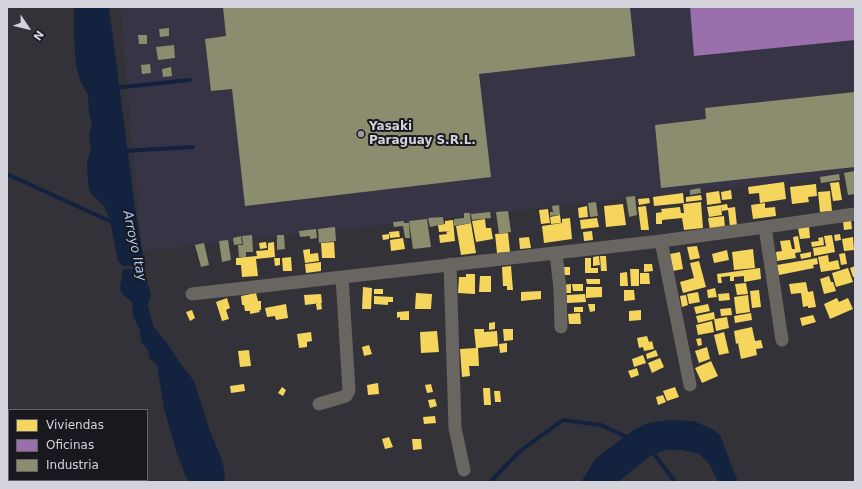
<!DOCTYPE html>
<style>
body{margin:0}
#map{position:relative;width:862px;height:489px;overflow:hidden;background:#333238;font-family:"DejaVu Sans",sans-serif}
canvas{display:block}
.frame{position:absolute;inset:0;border:8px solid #d4d3db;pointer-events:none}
.legend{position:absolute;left:8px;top:409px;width:140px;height:72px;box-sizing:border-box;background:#19181e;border:1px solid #64636a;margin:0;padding:5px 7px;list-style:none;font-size:12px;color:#d4d3db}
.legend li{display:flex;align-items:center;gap:8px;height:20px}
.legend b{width:20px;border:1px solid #64636a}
.north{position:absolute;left:8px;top:8px;width:40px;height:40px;-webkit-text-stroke:3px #19181e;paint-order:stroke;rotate:125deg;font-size:11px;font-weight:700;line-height:16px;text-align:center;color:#d4d3db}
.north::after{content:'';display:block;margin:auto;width:14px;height:18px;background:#d4d3db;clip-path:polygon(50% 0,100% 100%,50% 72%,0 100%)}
</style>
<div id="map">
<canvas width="862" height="489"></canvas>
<div class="frame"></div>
<ul class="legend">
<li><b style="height:11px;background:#f6d55c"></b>Viviendas</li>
<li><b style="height:11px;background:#9970ab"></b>Oficinas</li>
<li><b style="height:11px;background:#8c8c6e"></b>Industria</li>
</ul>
<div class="north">N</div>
</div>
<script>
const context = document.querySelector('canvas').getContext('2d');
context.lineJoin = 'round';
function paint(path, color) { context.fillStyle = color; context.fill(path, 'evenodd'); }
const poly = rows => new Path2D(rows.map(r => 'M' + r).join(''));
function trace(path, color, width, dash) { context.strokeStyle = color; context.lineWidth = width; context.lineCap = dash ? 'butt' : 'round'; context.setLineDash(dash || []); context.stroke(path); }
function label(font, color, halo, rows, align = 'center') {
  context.font = font + ' "DejaVu Sans",sans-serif'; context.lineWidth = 4; context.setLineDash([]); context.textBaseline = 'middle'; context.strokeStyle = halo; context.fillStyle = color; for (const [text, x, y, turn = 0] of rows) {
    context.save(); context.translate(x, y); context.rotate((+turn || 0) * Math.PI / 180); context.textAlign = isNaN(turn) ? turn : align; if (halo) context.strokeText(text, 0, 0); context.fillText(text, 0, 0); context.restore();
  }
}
const industrial = poly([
 [120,7,855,7,855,174,142,251]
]);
const water = poly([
 [74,7,109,7,135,207,145,267,123,266,118,261,110,220,104,206,90,193,88,182,87,162,91,149,89,136,92,123,89,113,88,95,80,80,76,65,74,39],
 [123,269,143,269,151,294,148,305,153,326,167,343,180,363,194,381,210,431,222,460,225,475,224,482,189,482,186,477,176,451,164,408,157,365,149,358,148,350,141,342,140,330,133,316,132,302,122,294,120,288],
 [669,420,694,421,712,429,720,435,738,482,718,482,710,465,699,454,682,450,666,450,650,456,618,482,581,482,596,458,632,431,648,423]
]);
const homes = poly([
 [784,182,786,199,760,203,759,193,749,194,748,187],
 [839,182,842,200,833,201,830,183],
 [816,184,817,196,808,197,809,202,792,204,790,187],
 [731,190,732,199,722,200,721,192],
 [719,191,721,203,707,205,706,193],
 [830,191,832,211,820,212,818,192],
 [683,193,684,203,654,206,653,197],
 [701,195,702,200,686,202,686,197],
 [649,198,650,203,639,205,638,199],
 [701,202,703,228,684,230,682,218,662,220,662,224,656,224,656,213,662,212,661,209,680,207,681,213,684,213,683,204],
 [765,203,765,208,775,207,776,216,753,219,751,205],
 [623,204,626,225,606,227,604,206],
 [727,204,728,208,735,207,737,226,730,227,728,210,722,211,721,205],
 [721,205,722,215,709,217,707,207],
 [587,206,588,217,579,218,578,208],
 [646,206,649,230,641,230,638,207],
 [548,209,550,223,541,224,539,210],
 [560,215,561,223,551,224,550,217],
 [724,216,725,228,710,230,708,218],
 [570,218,572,239,544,243,542,226,562,223,562,219],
 [597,218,599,227,581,229,580,220],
 [485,219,486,228,491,228,493,239,476,242,472,221],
 [453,220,455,241,440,243,439,235,447,234,446,231,451,231,439,232,438,225,445,224,445,221],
 [851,220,852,229,844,230,843,222],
 [471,223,476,253,461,255,456,226],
 [809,226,810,238,800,239,798,228],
 [399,231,400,237,390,238,389,232],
 [592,231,593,240,584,241,583,232],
 [508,233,510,252,497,253,495,234],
 [389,234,389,239,383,240,382,235],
 [840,234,841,240,835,241,834,235],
 [832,235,835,252,814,256,813,248,826,246,824,236],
 [798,236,801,252,795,253,796,258,777,261,776,252,782,251,780,241,790,240,792,249,795,249,793,237],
 [529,237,531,248,520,249,519,238],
 [823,237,824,245,812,247,811,242,819,241,818,238],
 [853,237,854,250,844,251,842,239],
 [403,238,405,249,391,251,390,240],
 [266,242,267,248,260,249,259,243],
 [274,242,275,257,256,259,258,276,242,277,241,265,236,265,236,258,257,256,256,251,268,250,268,243],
 [334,242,335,258,322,258,321,243],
 [697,246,700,258,690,260,687,247],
 [310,249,310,254,318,253,319,261,305,263,303,250],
 [753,249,755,268,734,270,732,252],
 [727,250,729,260,714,263,712,254],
 [680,252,683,269,673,271,670,254],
 [811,252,811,257,801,259,800,254],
 [845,253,847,264,841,265,839,254],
 [828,255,829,262,838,260,840,269,821,272,818,257],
 [599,256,600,265,593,266,593,257],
 [600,256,606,256,607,271,601,271],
 [291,257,292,271,283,271,282,258],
 [274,258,280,258,280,265,275,266],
 [585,258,591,258,591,268,598,268,598,273,585,273],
 [817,258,818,264,813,265,814,268,779,275,777,265],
 [699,261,706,287,683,293,680,282,694,278,690,263],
 [321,262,321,271,306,273,305,264],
 [644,264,652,264,653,271,644,272],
 [511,266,513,290,507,290,507,286,503,286,502,267],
 [855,266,855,277,853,277,850,268],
 [563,267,570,267,570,275,563,275],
 [760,268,761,279,744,282,744,276,734,277,734,281,730,281,730,276,721,277,722,283,718,283,717,274],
 [848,268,853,282,836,287,832,273],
 [630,269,639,269,639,286,631,286],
 [627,272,628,286,620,286,620,273],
 [640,273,649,273,650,284,640,284],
 [466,274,475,274,475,294,458,293,459,277,466,277],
 [480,276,491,276,491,292,479,292],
 [829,276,831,282,833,282,836,291,824,294,820,279],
 [586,279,600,279,600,284,587,284],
 [806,282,808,292,803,293,813,291,816,307,808,308,808,306,803,307,801,293,791,294,789,284],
 [746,283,748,294,737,295,735,284],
 [571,284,571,293,562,293,562,285],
 [572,284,583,284,583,291,573,291],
 [363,287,372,288,371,309,362,309],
 [586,287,602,287,602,297,586,298],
 [715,288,717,297,708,298,707,290],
 [374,289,383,289,383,294,374,294],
 [624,290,634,290,635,300,624,301],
 [759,290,761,307,752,308,750,291],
 [541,291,541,299,521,301,521,292],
 [698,292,700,302,689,304,687,294],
 [256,293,258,301,261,301,261,310,259,310,260,312,250,314,250,311,245,311,244,305,242,305,241,296],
 [416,293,432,294,431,309,415,309],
 [729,293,730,300,719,301,718,294],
 [321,294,322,303,305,305,304,295],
 [585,294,586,302,567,303,567,295],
 [686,295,688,305,682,307,680,296],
 [748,295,750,312,736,314,734,297],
 [374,296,393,297,393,302,388,302,388,305,374,304],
 [227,298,230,308,226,310,229,319,222,321,216,302],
 [837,298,839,302,848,298,853,309,830,319,824,304],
 [321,303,322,309,317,310,316,304],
 [286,304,288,318,276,320,275,316,267,317,265,308],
 [588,304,595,304,595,311,590,312],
 [708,304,710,311,696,314,694,307],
 [574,307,583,307,583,312,574,312],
 [731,308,732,315,721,316,720,309],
 [192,310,195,318,190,321,186,312],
 [641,310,641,320,629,321,629,311],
 [409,311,409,320,400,320,400,317,397,318,397,312],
 [714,312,715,319,727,317,729,328,716,331,714,319,698,323,696,316],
 [580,313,581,324,569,324,568,314],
 [751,313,752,320,735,323,734,316],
 [813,315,816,322,802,326,800,318],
 [712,321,714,332,698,335,696,325],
 [495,322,495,329,489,330,489,323],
 [752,327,755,341,761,340,763,348,756,349,757,355,741,359,738,343,736,344,734,331],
 [474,329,484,329,484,332,497,331,498,346,478,348,479,366,469,366,470,376,462,377,460,349,476,348],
 [503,329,513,329,513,340,504,341],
 [437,331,439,352,421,353,420,332],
 [311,332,312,341,307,342,307,347,299,348,297,334],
 [724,332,729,353,719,355,714,335],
 [647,336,649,342,652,341,654,349,644,351,643,347,639,348,637,338],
 [701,338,702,345,698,346,696,339],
 [507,343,507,352,500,353,499,344],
 [369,345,372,354,364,356,362,347],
 [707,347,710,359,699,363,695,351],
 [249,350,251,366,240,367,238,351],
 [656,350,658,356,647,359,646,354],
 [643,355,646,363,634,367,632,359],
 [660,358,664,367,652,373,648,363],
 [711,361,718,376,702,383,695,368],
 [637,368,639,375,631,378,628,371],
 [378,383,379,394,368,395,367,385],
 [244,384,245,391,231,393,230,386],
 [431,384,433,392,427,393,425,385],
 [282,387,286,390,283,396,278,393],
 [675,387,679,397,667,401,663,391],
 [483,388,490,388,491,405,484,405],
 [494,391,500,391,501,402,495,402],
 [663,395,666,402,658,405,656,397],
 [435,399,437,406,430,408,428,400],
 [435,416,436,423,424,424,423,417],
 [389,437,393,447,385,449,382,439],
 [412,439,421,439,422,449,413,450]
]);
const offices = poly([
 [690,7,855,7,855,40,694,56]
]);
const industry = poly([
 [223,7,630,7,635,56,479,74,491,177,245,206,232,89,211,91,205,39,226,36],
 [169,28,169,36,160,37,159,29],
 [138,35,147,35,147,44,139,44],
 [174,45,175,58,158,60,156,47],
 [150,64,151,73,142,74,141,65],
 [171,67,172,76,163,77,162,69],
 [855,92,855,167,661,188,655,125,706,119,705,108],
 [855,171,855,194,848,195,844,173],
 [839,174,840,180,821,183,820,177],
 [700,188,701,193,690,195,690,190],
 [635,196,637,215,629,217,626,197],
 [596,202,598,216,590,217,588,203],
 [559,205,560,215,550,216,550,212,553,212,552,206],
 [508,211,511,232,499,234,496,212],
 [490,212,491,218,472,220,471,214],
 [464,213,470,213,471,223,454,226,454,219,464,218],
 [443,217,444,224,430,227,428,218],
 [427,219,431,247,413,249,409,221],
 [404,221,404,223,409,223,410,238,405,238,403,226,394,227,393,222],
 [335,227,336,241,319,243,318,229],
 [316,229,317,238,310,239,310,236,300,237,299,231],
 [252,235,253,252,246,252,246,257,239,257,238,245,243,245,242,236],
 [277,235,284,235,285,249,277,250],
 [241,236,242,244,234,245,233,238],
 [228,240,231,260,222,262,219,241],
 [204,243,209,265,201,267,195,245]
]);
const stream = poly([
 [114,88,190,80],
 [124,151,193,147],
 [7,174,114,223],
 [652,451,675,482],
 [490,482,520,451,563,420,601,425,629,438]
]);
const minor = poly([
 [765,227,782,340],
 [661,241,690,385],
 [556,253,560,289,561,327],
 [450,264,455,428,464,470],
 [192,294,661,241,765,227,855,214],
 [319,404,346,396,349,391,342,277]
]);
const markers = [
 [361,134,4,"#9c9ba2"]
];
const poiNames = [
 ["Yasaki",369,127],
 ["Paraguay S.R.L.",369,141]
];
const waterNames = [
 ["Arroyo Itay",134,246,78]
];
paint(industrial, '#373545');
paint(water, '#13223f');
paint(homes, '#f6d55c');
paint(offices, '#9970ab');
paint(industry, '#8c8c6e');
trace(stream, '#13223f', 4);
trace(minor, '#696561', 13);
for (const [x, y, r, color] of markers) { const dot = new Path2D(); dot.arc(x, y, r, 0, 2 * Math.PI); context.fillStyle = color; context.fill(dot); trace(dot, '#19181e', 1.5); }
label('bold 12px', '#d4d3db', '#19181e', poiNames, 'left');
label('italic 13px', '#acc7f9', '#19181e', waterNames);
</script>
